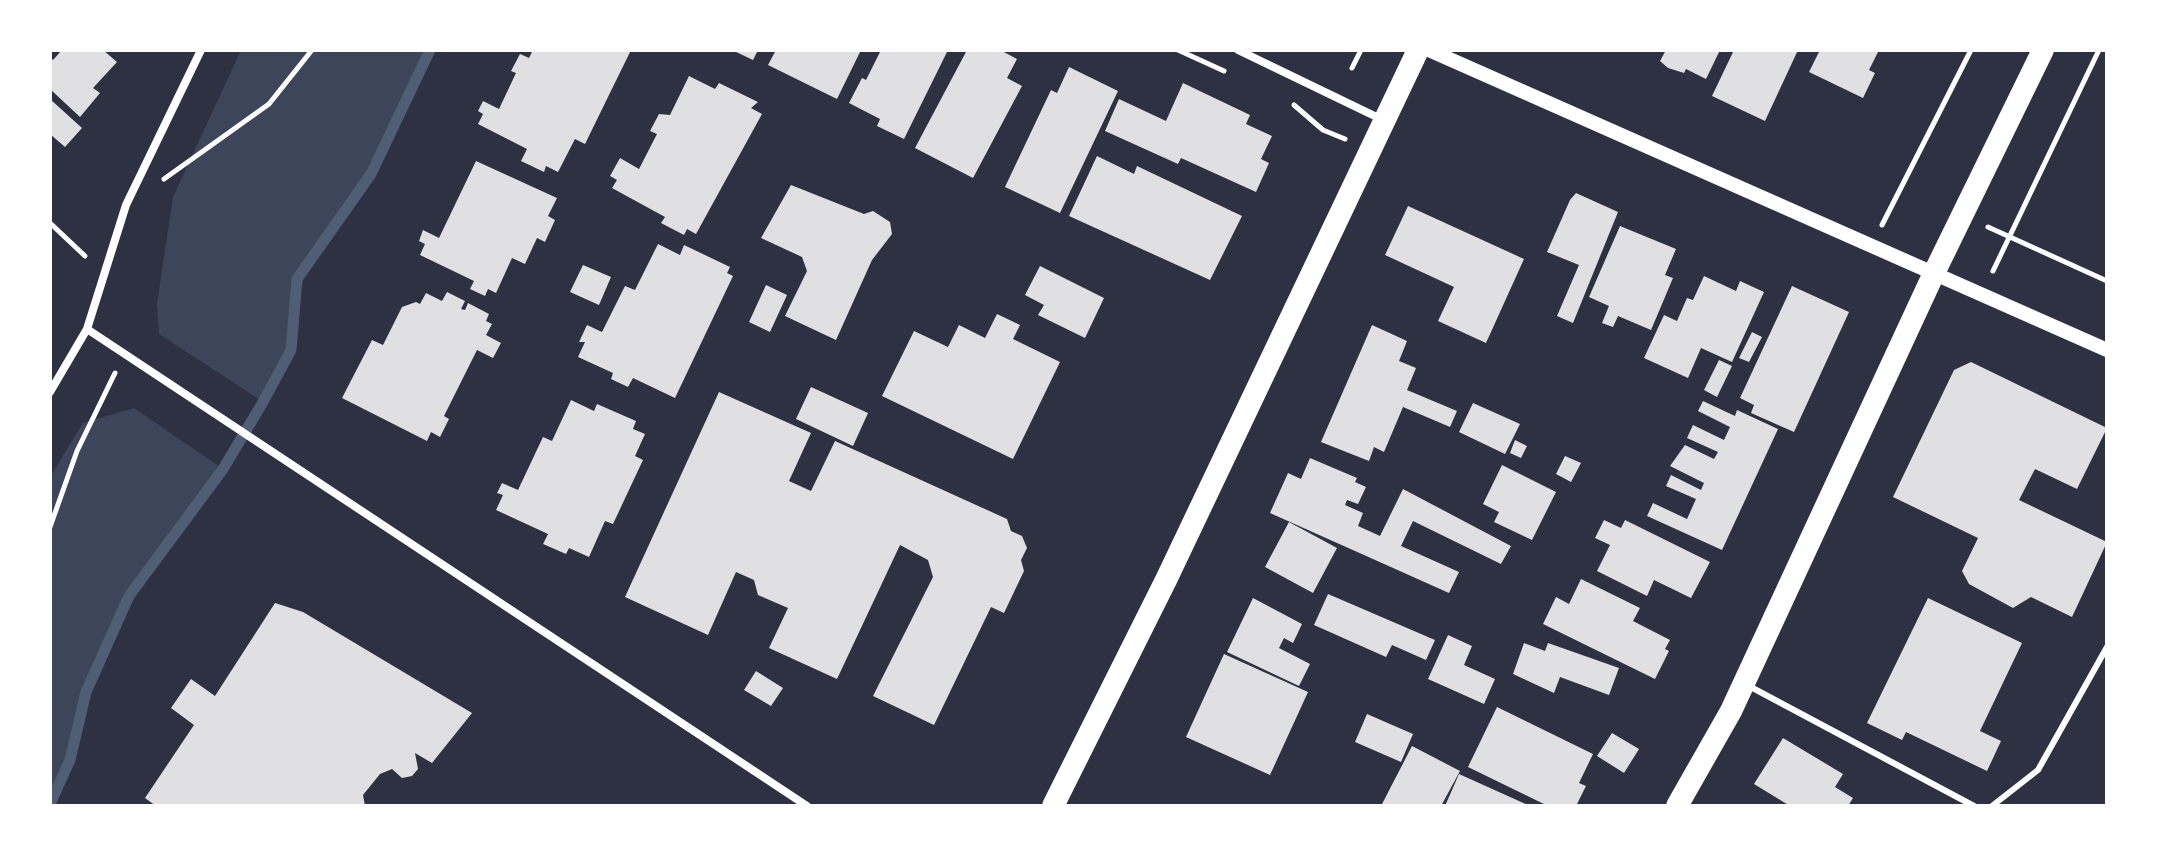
<!DOCTYPE html>
<style>
body{margin:0}
#map{position:relative;width:2157px;height:856px;overflow:hidden;background:#2d3142;font-family:"PT Sans",sans-serif}
canvas{display:block}
.frame{position:absolute;inset:0;border:52px solid #fff;pointer-events:none}
</style>
<div id="map">
<canvas width="2157" height="856"></canvas>
<div class="frame"></div>
</div>
<script>
const context = document.querySelector('canvas').getContext('2d');
context.lineJoin = 'round';
function paint(path, color) { context.fillStyle = color; context.fill(path, 'evenodd'); }
const poly = rows => new Path2D(rows.map(r => 'M' + r).join(''));
function trace(path, color, width, dash) { context.strokeStyle = color; context.lineWidth = width; context.lineCap = dash ? 'butt' : 'round'; context.setLineDash(dash || []); context.stroke(path); }
const green = poly([
 [241,50,430,50,371,174,297,279,291,350,263,402,159,334,157,304,173,197],
 [134,408,223,469,129,596,86,692,70,760,50,804,50,477,83,423]
]);
const stream = poly([
 [50,804,70,760,86,692,129,596,223,469,263,402,291,350,297,279,371,174,430,50]
]);
const building = poly([
 [62,50,103,50,117,62,93,88,100,93,80,117,50,89,50,57,53,60],
 [533,50,631,50,585,144,575,139,558,172,546,166,544,172,521,161,527,149,478,124,483,114,478,111,483,101,499,109,516,73,511,71,520,54,529,58],
 [732,50,758,50,753,60],
 [776,50,861,50,837,99,768,65],
 [881,50,948,50,904,139,877,126,880,119,849,103,862,78,866,80],
 [967,50,1000,50,1017,59,1007,78,1022,86,973,178,915,148],
 [1666,50,1720,50,1706,79,1686,69,1684,73,1668,68,1660,61],
 [1734,50,1798,50,1765,121,1712,96],
 [1820,50,1879,50,1869,70,1875,73,1863,98,1809,72],
 [1069,67,1118,91,1060,213,1005,187,1051,90,1057,93],
 [689,76,715,89,719,83,758,102,751,108,762,114,696,234,687,229,684,235,661,223,665,217,612,188,617,180,610,176,620,158,639,169,657,134,650,131,659,114,670,115],
 [1183,83,1250,115,1246,124,1272,136,1261,159,1269,163,1256,192,1181,158,1178,164,1105,131,1119,99,1166,121],
 [50,99,82,128,65,147,50,134],
 [1097,156,1134,174,1137,166,1242,216,1210,280,1069,216],
 [476,161,557,198,548,216,555,220,545,242,537,238,525,264,512,258,496,293,488,289,485,296,470,289,474,281,420,255,425,244,419,241,423,230,439,238],
 [791,185,864,214,873,211,890,222,892,234,872,260,836,340,785,316,807,271,802,257,761,238],
 [1576,193,1618,212,1573,323,1557,316,1579,265,1547,252,1570,200],
 [1408,206,1524,259,1486,343,1438,321,1454,287,1385,255],
 [1620,226,1676,249,1665,275,1673,278,1651,330,1618,316,1613,327,1602,323,1609,306,1589,297],
 [658,244,680,255,684,245,730,267,727,273,733,276,675,398,633,378,628,387,611,379,613,373,578,357,585,342,579,342,587,325,602,332,625,286,635,290],
 [583,265,611,277,599,305,570,292],
 [1040,266,1104,298,1085,338,1038,315,1044,305,1025,295],
 [1704,276,1736,291,1740,281,1764,292,1732,362,1701,348,1688,378,1644,358,1664,315,1677,321,1687,298,1693,300],
 [766,285,787,295,770,332,749,322],
 [1792,286,1849,312,1794,432,1751,413,1754,405,1740,398],
 [447,292,465,301,461,309,465,310,468,303,489,314,486,321,492,324,486,335,501,343,493,358,477,350,444,416,449,419,440,437,431,432,427,441,342,398,372,340,383,345,402,307,416,302,420,304,426,293,442,301],
 [997,314,1020,325,1013,339,1060,362,1013,459,882,396,914,331,948,347,959,325,985,338],
 [1372,325,1407,341,1399,361,1416,368,1407,390,1457,411,1450,427,1403,407,1384,452,1374,447,1369,461,1321,442],
 [1752,332,1762,337,1749,362,1739,358],
 [1719,360,1732,366,1717,397,1704,390],
 [1971,362,2107,428,2077,489,2035,469,2019,500,2107,542,2072,617,2031,597,2013,608,1969,584,1962,571,1978,538,1893,497,1954,370],
 [811,387,868,413,853,446,796,419],
 [719,392,811,433,789,481,811,491,835,441,1007,519,1011,531,1022,536,1027,548,1021,560,1024,571,1004,613,991,607,934,725,873,696,933,577,928,560,900,545,837,679,769,648,788,608,758,595,754,580,736,572,708,635,625,597],
 [571,400,594,411,597,404,636,421,633,429,645,434,635,456,643,460,613,524,605,521,589,557,569,548,566,554,543,544,548,534,496,510,503,495,497,493,502,483,518,490,543,437,552,441],
 [1703,401,1735,416,1737,410,1778,429,1722,550,1647,516,1653,503,1687,519,1696,499,1666,486,1671,475,1701,490,1704,483,1670,466,1685,445,1714,459,1718,452,1687,438,1693,425,1724,440,1730,427,1698,411],
 [1473,403,1520,424,1505,454,1459,432],
 [1515,440,1527,446,1521,458,1510,453],
 [1565,456,1581,463,1571,482,1556,474],
 [1310,458,1357,478,1355,482,1366,487,1358,504,1347,500,1345,505,1363,513,1358,526,1380,536,1403,489,1511,546,1501,564,1413,521,1401,546,1459,572,1449,593,1270,513,1288,473,1301,479],
 [1502,465,1556,492,1532,540,1494,522,1499,512,1483,504],
 [1604,520,1621,528,1625,520,1710,562,1691,598,1654,580,1647,596,1597,571,1610,545,1595,538],
 [1289,522,1337,548,1313,593,1265,567],
 [1581,579,1640,608,1633,621,1670,640,1665,649,1669,651,1655,679,1543,624,1556,597,1569,604],
 [1328,594,1435,640,1426,660,1392,645,1386,657,1314,625],
 [1253,598,1302,624,1293,643,1284,638,1279,648,1310,664,1299,686,1227,652],
 [1928,598,2022,643,1980,731,2001,741,1987,771,1906,732,1902,740,1867,723],
 [275,603,303,612,472,713,432,763,415,753,418,769,412,776,402,778,392,769,380,774,363,795,365,806,156,806,145,798,194,725,171,708,191,679,215,696],
 [1448,635,1472,646,1464,665,1495,679,1484,704,1428,679],
 [1524,643,1545,651,1548,643,1619,668,1609,695,1560,677,1554,693,1513,674],
 [1224,654,1308,692,1270,775,1186,737],
 [756,671,783,688,771,706,744,690],
 [1497,707,1593,754,1579,783,1586,786,1576,806,1548,806,1468,767],
 [1367,714,1413,734,1401,762,1355,742],
 [1612,733,1639,749,1624,773,1597,756],
 [1783,738,1843,774,1835,787,1853,798,1848,806,1790,806,1754,784],
 [1412,746,1460,771,1441,806,1381,806],
 [1459,774,1530,806,1445,806]
]);
const path = poly([
 [1178,50,1224,71],
 [1352,68,1361,50],
 [1294,105,1323,130,1345,139],
 [164,179,269,104,312,50],
 [50,223,85,256],
 [1882,225,1971,50],
 [1988,227,2107,281],
 [1993,271,2099,50],
 [50,527,77,451,115,373]
]);
const service = poly([
 [1747,685,1974,806],
 [1992,806,2038,770,2107,647]
]);
const minor = poly([
 [1238,50,1383,120],
 [87,329,807,806],
 [50,392,87,329,126,205,201,50]
]);
const tertiary = poly([
 [1429,50,2107,350]
]);
const trunk = poly([
 [1053,806,1166,580,1418,50],
 [1677,806,1731,711,1935,271,2043,50]
]);
paint(green, '#3c4559');
trace(stream, '#4f5d75', 11);
paint(building, '#e0e0e3');
trace(path, '#fff', 5);
trace(service, '#fff', 6);
trace(minor, '#fff', 8);
trace(tertiary, '#fff', 14);
trace(trunk, '#fff', 22);
</script>
